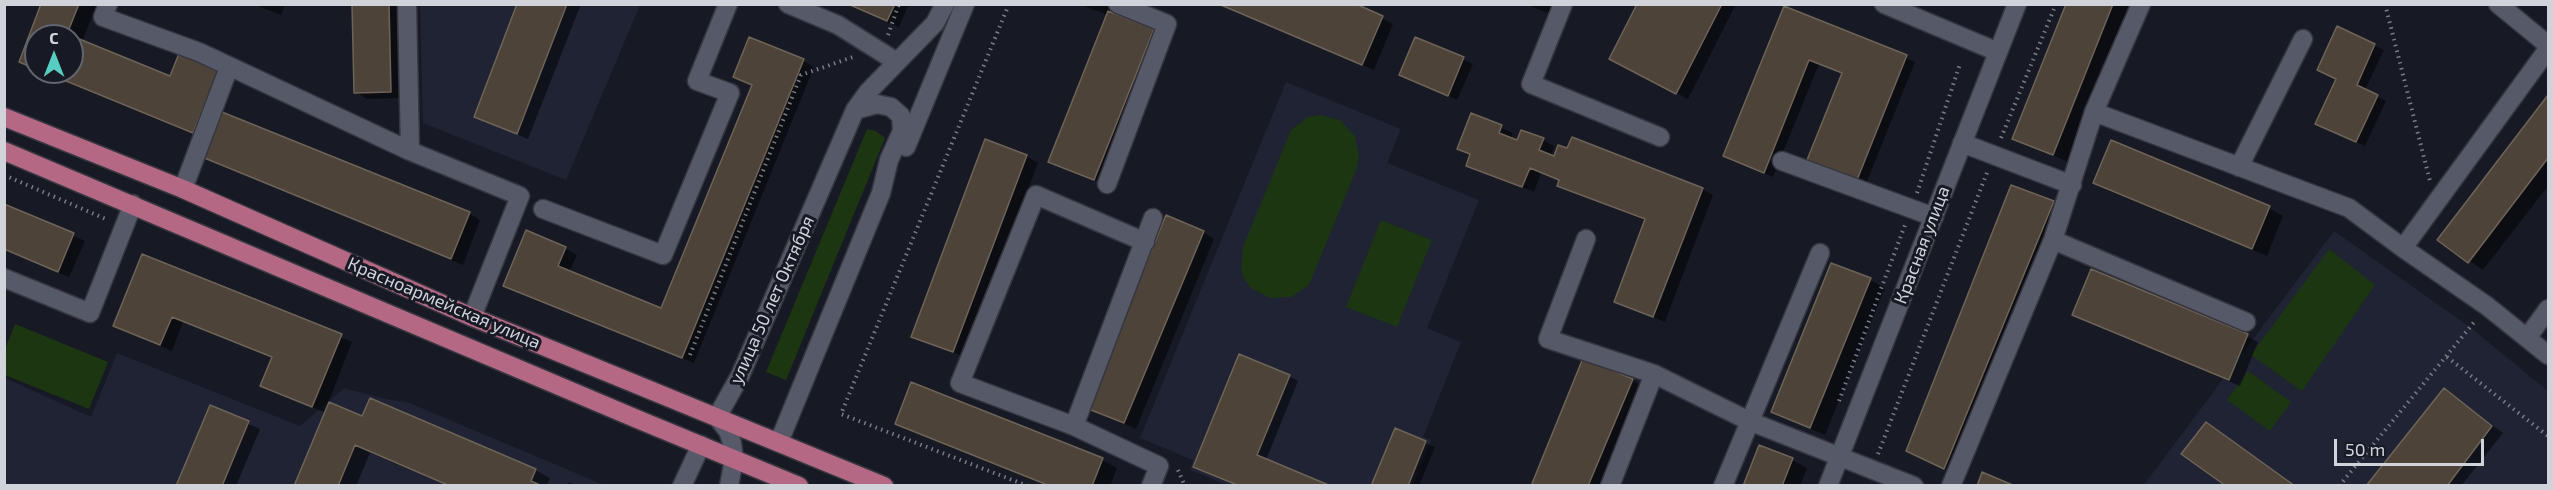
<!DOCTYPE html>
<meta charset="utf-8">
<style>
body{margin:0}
#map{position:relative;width:2553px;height:490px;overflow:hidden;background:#171a25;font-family:"Exo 2",sans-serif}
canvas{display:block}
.frame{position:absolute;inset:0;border:6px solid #d1d3db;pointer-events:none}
.north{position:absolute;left:24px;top:24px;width:60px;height:60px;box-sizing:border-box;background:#171a25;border:2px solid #61646e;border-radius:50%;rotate:0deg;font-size:16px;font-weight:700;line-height:24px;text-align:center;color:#d1d3db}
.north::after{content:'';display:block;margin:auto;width:21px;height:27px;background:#57cec2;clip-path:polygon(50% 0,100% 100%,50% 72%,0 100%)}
.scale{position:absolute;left:2334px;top:439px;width:150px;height:27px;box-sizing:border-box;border:3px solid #d1d3db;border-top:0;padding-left:8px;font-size:18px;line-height:21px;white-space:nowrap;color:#d1d3db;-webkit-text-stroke:4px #171a25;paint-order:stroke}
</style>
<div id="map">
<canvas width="2553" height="490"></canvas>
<div class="frame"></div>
<div class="north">С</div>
<div class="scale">50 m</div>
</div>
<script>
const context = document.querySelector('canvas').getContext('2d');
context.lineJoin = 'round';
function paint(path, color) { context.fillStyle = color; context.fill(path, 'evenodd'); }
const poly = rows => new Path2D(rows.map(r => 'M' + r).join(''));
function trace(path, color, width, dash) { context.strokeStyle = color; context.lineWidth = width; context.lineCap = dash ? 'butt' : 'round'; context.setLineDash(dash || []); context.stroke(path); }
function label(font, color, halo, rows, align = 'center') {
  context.font = font + ' "Exo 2",sans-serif'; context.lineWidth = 6; context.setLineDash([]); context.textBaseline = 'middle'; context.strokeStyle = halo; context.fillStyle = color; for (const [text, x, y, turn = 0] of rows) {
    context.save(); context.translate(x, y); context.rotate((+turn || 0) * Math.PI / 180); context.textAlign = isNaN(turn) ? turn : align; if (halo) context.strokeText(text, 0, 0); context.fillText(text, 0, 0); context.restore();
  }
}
const built = poly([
 [420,5,640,5,566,180,423,123],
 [1286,82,1401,129,1387,163,1479,200,1427,328,1461,342,1423,437,1431,440,1413,485,1227,485,1190,470,1193,460,1140,438],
 [2334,231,2471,328,2548,391,2548,485,2143,486],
 [117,353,300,426,344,388,385,399,407,402,604,485,5,486,5,378,91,417]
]);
const green = poly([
 [1319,115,1340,120,1355,136,1359,157,1357,168,1309,285,1291,297,1270,298,1251,288,1244,279,1241,269,1243,247,1291,130,1308,117],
 [867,129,876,131,885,138,786,380,766,372],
 [1381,220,1432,240,1397,327,1346,307],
 [2329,249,2375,285,2302,391,2251,355],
 [15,324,108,362,89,409,5,375,5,349],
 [2248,371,2291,402,2270,431,2227,400]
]);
const shadow = poly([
 [42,4,97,4,82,42,170,78,180,53,232,77,208,140,41,72,72,72,72,36,36,36,36,70,21,61],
 [253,4,285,4,281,15],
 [354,4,400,4,402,98,367,99,356,92],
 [519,4,581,4,528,139,476,117],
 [847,4,909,4,899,27],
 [1079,4,1115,4,1111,14,1164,37,1106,185,1050,161,1108,15],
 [1223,4,1352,4,1393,24,1374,70],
 [1525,4,1556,4,1552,15],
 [1639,4,1736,4,1688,99,1622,65],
 [2068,4,2131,4,2068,162,2014,138],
 [1784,8,1915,62,1866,184,1809,159,1843,74,1819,64,1773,177,1725,156],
 [2338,28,2384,50,2365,90,2386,101,2365,146,2326,129,2337,79],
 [1416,39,1473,64,1457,100,1401,75],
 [803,61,814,67,694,363,505,285,565,248,577,255,569,272,662,310,753,86,735,76],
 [2548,98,2548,186,2483,270,2439,240],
 [1472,115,1513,133,1511,138,1518,142,1543,140,1554,146,1551,157,1555,158,1568,150,1702,189,1713,195,1665,322,1616,301,1646,221,1570,191,1559,185,1560,181,1541,173,1534,192,1468,165,1471,156,1459,149],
 [1026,156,1038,163,964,357,913,336],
 [204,157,469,213,480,220,463,265],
 [2095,183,2269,208,2283,216,2267,256,2109,191],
 [2053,202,2068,210,1959,476,1907,451],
 [4,206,85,241,69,277,4,250],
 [1203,232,1214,239,1136,429,1088,407],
 [143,256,352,342,328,403,363,418,535,470,550,478,547,486,448,486,370,453,356,486,296,486,326,413,262,386,273,358,183,322,172,351,114,326],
 [1870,280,1885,288,1825,435,1773,412],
 [2074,314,2247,336,2258,342,2240,386],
 [1289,376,1298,381,1266,460,1195,466],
 [1632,380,1643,386,1602,486,1533,486],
 [2444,390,2503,433,2461,486,2368,486],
 [211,407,260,429,236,486,178,486],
 [896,423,1102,460,1117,468,1110,486,1047,486,911,431],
 [1395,430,1435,447,1419,486,1373,486],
 [1792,460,1807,468,1800,486,1745,486],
 [569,482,578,486,567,486]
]);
const building = poly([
 [41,4,79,4,67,34,72,36,36,36,36,69,19,62,41,4],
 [352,4,389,4,391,92,354,93,352,4],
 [517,4,567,4,517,134,474,117,517,4],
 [848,4,895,4,887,21,848,4],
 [1356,4,1383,16,1362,65,1221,5,1356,4],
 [1637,4,1722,4,1676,94,1609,59,1637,4],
 [2066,4,2113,4,2053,155,2012,139,2066,4],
 [1784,6,1907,55,1857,180,1807,160,1842,73,1809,60,1764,173,1723,156,1784,6],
 [1108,11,1154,29,1094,180,1048,162,1108,11],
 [2337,26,2375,44,2357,85,2378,95,2356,142,2315,124,2336,79,2317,70,2337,26],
 [72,36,170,76,180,51,219,68,193,133,44,72,72,72,72,36],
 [749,37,804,59,682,358,503,286,526,230,566,247,558,266,661,308,752,85,733,77,749,37],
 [1415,37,1464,57,1448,96,1399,75,1415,37],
 [2548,95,2548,158,2468,263,2437,240,2548,95],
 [222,112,470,212,451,259,202,157,222,112],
 [1471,113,1502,125,1499,133,1517,140,1521,130,1544,138,1539,150,1554,156,1558,145,1567,148,1572,137,1703,188,1653,317,1614,302,1645,219,1557,186,1559,180,1530,168,1522,187,1466,166,1470,154,1457,149,1471,113],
 [985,139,1027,155,953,352,911,337,985,139],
 [2111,140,2270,206,2252,249,2093,183,2111,140],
 [2011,185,2054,201,1944,469,1906,451,2011,185],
 [4,204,74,233,58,272,4,249,4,204],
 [1166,215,1204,231,1124,423,1086,408,1166,215],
 [142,254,342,334,312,407,260,386,272,357,172,317,160,345,113,326,142,254],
 [1831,263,1871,278,1810,428,1771,412,1831,263],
 [2091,269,2248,334,2229,380,2072,315,2091,269],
 [1239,354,1290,375,1257,455,1331,486,1240,486,1193,467,1239,354],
 [1583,358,1633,379,1588,486,1531,486,1583,358],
 [911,382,1103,458,1092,486,1050,486,895,424,911,382],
 [2444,388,2492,426,2447,486,2366,486,2444,388],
 [370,398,536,469,531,481,542,486,450,486,355,445,338,486,294,486,329,402,362,416,370,398],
 [210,405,249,421,222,486,176,486,210,405],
 [2206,422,2295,486,2226,486,2181,454,2206,422],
 [1395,428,1426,441,1408,486,1371,486,1395,428],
 [1759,445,1793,458,1782,486,1743,486,1759,445],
 [1982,472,2015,486,1977,486,1982,472]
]);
const path = poly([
 [1009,4,841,414,1028,486],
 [2385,4,2430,181],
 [888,35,899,4],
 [2001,138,2056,4],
 [4,175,108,220],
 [1917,193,1960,64],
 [690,355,801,75,853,57],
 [2447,357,2548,436],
 [1839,401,1905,225],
 [1878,454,1988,170],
 [1178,470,1185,486],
 [2339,486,2476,320]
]);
const minor = poly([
 [108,4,103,17,199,52,410,151,520,196,472,317],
 [407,4,410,151],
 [788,4,838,25,897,62],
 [1563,4,1531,84,1660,137],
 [1884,4,1998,52],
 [2498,4,2548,45],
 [2548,49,2403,248,2487,306,2548,355],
 [2094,112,2349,208,2403,248],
 [1962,143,2072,185],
 [906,147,965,4],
 [1782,161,1934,217],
 [2239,167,2303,39],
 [1107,184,1167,24,1118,4],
 [183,189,229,67],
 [543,209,663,255,730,93,697,81,728,4],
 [1586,239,1548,339,1654,374],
 [2053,240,2246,322],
 [1145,242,1036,195,960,383,1074,426,1159,466,1151,486],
 [4,278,90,313,133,204],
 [2527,338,2548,309],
 [1074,426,1153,218],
 [779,442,881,193,889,160,902,131,901,116,891,107,877,104,855,110],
 [682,486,701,445],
 [729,486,734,459,732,443,728,431,717,417,740,376,846,131,855,110,868,92,935,23,945,4],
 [1610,486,1654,374,1749,421,1914,486],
 [1723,486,1820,253],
 [1828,486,2017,4],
 [1951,486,2053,240,2094,112,2141,4]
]);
const major = poly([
 [4,117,183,189,472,317,884,486],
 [4,151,637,419,799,486]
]);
const streetNames = [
 ["Красная улица",1922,245,-69],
 ["улица 50 лет Октября",772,300,-66],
 ["Красноармейская улица",444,303,23]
];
paint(built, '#1f2333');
paint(green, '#1c3611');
paint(shadow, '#0007');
paint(building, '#4d4338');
trace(building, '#6e6357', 1.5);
trace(minor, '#35363f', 21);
trace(major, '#35363f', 21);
trace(path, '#797c85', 4, [1.5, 4.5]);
trace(minor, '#565967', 18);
trace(major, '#b46883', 18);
label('18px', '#d1d3db', '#171a25', streetNames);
</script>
